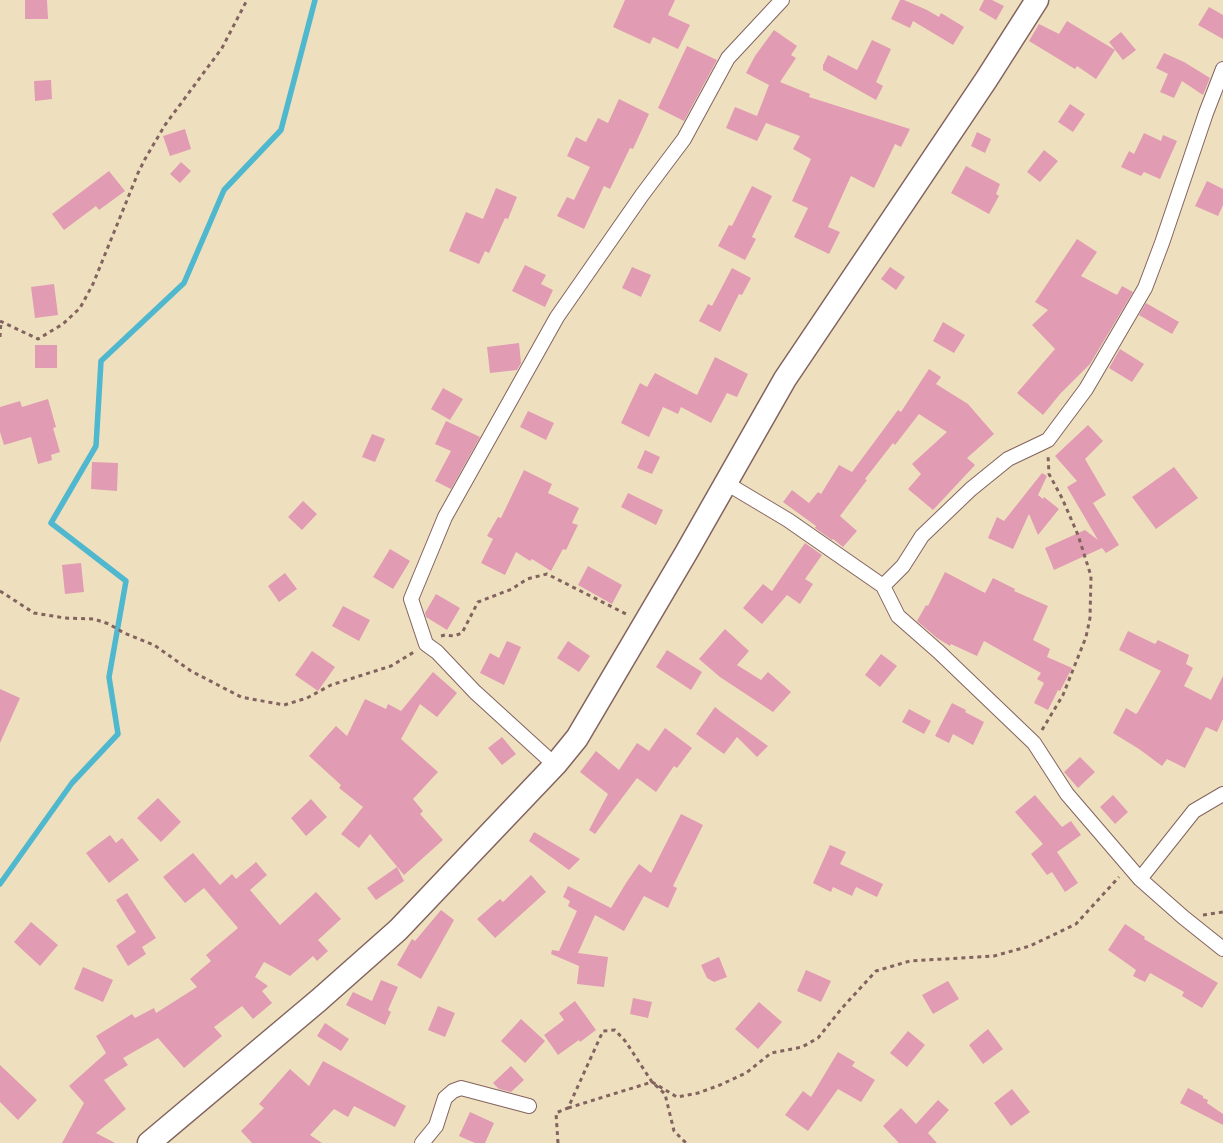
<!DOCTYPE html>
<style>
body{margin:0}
canvas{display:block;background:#eee0bf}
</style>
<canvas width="1223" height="1143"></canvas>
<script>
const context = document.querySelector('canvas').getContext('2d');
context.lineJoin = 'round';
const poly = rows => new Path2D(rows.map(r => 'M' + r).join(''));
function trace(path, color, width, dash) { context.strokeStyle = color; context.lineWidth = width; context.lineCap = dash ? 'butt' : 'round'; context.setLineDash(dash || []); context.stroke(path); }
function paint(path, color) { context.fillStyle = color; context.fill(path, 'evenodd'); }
const stream = poly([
 [0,884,72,783,118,734,109,677,126,581,51,523,96,446,101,361,184,283,224,190,281,130,315,0]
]);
const building = poly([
 [25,0,47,0,48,19,25,19],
 [625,0,675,0,668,15,690,25,678,49,653,37,650,44,613,27],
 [900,0,904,0,927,10,939,17,941,13,964,27,953,45,913,21,910,28,891,19],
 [984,0,992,0,1004,6,996,20,979,10],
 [1209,7,1223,15,1223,39,1198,25],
 [1067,21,1115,50,1096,79,1077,66,1075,69,1029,41,1039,24,1059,34],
 [774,30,797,46,791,55,796,58,780,82,810,94,809,97,910,129,901,147,895,144,874,188,851,176,828,227,840,232,829,254,794,237,808,208,792,201,811,159,793,149,800,136,766,123,757,141,726,128,735,107,757,116,769,85,746,73,755,56],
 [1121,32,1136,50,1123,60,1109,42],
 [872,40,891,49,876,82,883,86,876,100,823,70,823,65,828,55,857,70],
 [687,46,717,60,684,121,658,108],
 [1164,53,1184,62,1210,78,1203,95,1182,81,1174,98,1160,92,1168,74,1156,68],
 [51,80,52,99,35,101,34,81],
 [619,99,649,114,633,149,630,148,610,189,604,186,584,229,557,216,567,197,574,200,590,167,567,156,576,137,586,142,598,118,608,123],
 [1070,104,1085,114,1073,132,1058,122],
 [185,129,191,149,170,156,163,136],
 [977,132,991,139,985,153,971,146],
 [1144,133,1161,141,1163,135,1177,141,1160,179,1144,172,1141,176,1121,167,1129,151,1134,154],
 [1044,150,1058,161,1040,182,1027,172],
 [181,162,191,171,180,183,170,174],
 [966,166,1000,184,996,194,999,196,989,214,951,193],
 [109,171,125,191,99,210,96,206,64,230,52,214],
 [1207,181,1223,189,1223,205,1218,216,1195,206],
 [752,186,772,196,752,237,756,239,745,260,718,246,729,225,732,226],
 [496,188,517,197,508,219,505,218,489,253,485,251,479,264,449,251,466,212,483,219],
 [1077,239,1097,252,1081,276,1117,295,1122,286,1133,292,1090,364,1060,394,1043,415,1017,393,1055,349,1032,325,1048,310,1035,302],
 [525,265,546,275,541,284,553,290,545,307,512,291],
 [632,267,651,275,641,297,622,288],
 [890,267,905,277,896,290,881,279],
 [732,268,751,278,742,295,739,294,720,332,699,321,708,304,712,306],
 [54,284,58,315,35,318,31,287],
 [1146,303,1179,322,1172,334,1139,315],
 [943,322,965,335,954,353,933,341],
 [519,343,521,363,517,370,490,373,487,347],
 [35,345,57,345,57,368,35,368],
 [1120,349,1144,364,1132,382,1109,368],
 [715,357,748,374,737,397,727,393,711,423,681,407,678,414,663,407,649,437,621,423,640,383,647,387,655,373,697,395],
 [929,369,941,377,936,384,968,404,994,434,967,458,975,465,933,510,908,489,921,474,912,464,947,432,919,414,895,445,893,443,865,479,867,480,840,516,857,531,843,547,833,539,832,540,815,528,816,526,783,502,792,490,809,503,818,492,821,494,839,465,852,472,898,410,901,412],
 [443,388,463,399,450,420,431,409],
 [48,399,56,427,53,428,60,452,51,455,52,460,38,464,31,437,4,445,0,432,0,407,20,401,22,407],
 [528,411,554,423,546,440,520,427],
 [446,421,480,437,451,489,435,481,451,451,435,444],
 [1088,425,1103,441,1085,459,1106,495,1093,503,1119,545,1106,553,1102,548,1054,570,1045,548,1085,530,1098,540,1067,487,1077,481,1055,456],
 [372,434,385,439,375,462,362,457],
 [645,450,660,457,652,474,637,468],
 [92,462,118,463,117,491,91,489],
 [1174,467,1198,498,1156,529,1132,497],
 [524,470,552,484,548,493,579,508,572,523,578,525,566,550,563,549,551,571,532,559,530,561,516,552,505,575,481,563,493,539,487,536,498,517,501,518],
 [1042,473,1047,476,1038,495,1043,499,1044,497,1059,509,1038,535,1029,514,1013,549,988,538,997,517,1004,521],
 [628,493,663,510,656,525,621,507],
 [303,501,317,514,302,530,288,517],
 [805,543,822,555,805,579,813,584,800,604,787,595,762,624,743,608,763,584,772,591],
 [390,549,410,561,393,589,373,577],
 [81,563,84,592,65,594,62,565],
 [588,566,622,585,612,604,578,585],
 [945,572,985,593,993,578,1015,589,1014,591,1048,606,1033,640,1050,649,1047,657,1072,668,1060,691,1058,690,1048,710,1034,703,1044,683,1037,679,1041,673,984,641,977,656,951,644,950,646,937,638,917,621,926,605,928,606],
 [285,573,297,589,279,602,268,586],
 [436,594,460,608,447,630,426,617,425,613],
 [343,606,370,620,359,641,332,626],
 [725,629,749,651,737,665,761,680,768,672,791,692,773,712,720,677,699,659],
 [1128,631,1155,644,1158,640,1189,655,1186,664,1193,668,1184,686,1211,700,1223,676,1223,719,1217,732,1206,727,1185,768,1167,759,1162,766,1139,749,1113,733,1126,708,1136,714,1138,712,1161,671,1119,650],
 [507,641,521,647,504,685,480,673,490,653,499,658],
 [568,641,590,656,579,672,557,658],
 [667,650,702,672,691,690,656,667],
 [312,651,335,667,318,691,295,675],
 [881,654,897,666,880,687,865,675],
 [433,672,457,693,437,717,420,704,401,739,438,772,413,799,423,811,420,814,443,840,404,875,370,834,359,848,341,834,363,807,339,788,341,785,309,756,336,726,347,736,365,699,386,709,388,704,401,711],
 [0,689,20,698,0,743],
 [952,703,966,710,965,712,984,722,973,745,953,734,949,743,935,736],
 [715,707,721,712,768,746,757,757,737,737,724,754,696,734],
 [909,709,931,721,924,734,902,722],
 [665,728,692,748,677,768,674,766,656,792,637,778,595,834,589,830,608,794,580,772,596,751,619,770,637,743,649,751],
 [502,737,516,754,502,765,488,748],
 [1080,757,1095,772,1078,788,1064,772],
 [1035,795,1062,827,1071,821,1081,835,1057,852,1078,883,1065,892,1052,872,1047,875,1031,854,1043,844,1015,812],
 [1113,795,1128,812,1115,824,1100,807],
 [158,798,181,822,161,842,137,818],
 [311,799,327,817,306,836,291,818],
 [681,814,703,825,673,886,677,888,668,908,644,896,624,931,595,915,578,953,608,957,604,987,577,984,579,966,551,954,552,950,559,951,577,911,568,906,570,901,563,897,568,886,611,908,626,883,639,864,651,873],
 [534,832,580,859,569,870,529,841],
 [110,835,116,843,122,838,139,860,109,883,86,853],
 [830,845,846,852,840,864,883,884,877,897,856,887,852,896,833,887,831,892,813,883],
 [193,853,220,885,232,874,236,879,256,862,267,875,250,890,280,925,316,892,341,919,318,940,328,951,317,961,313,956,290,976,264,962,255,977,268,986,262,991,272,1003,253,1019,242,1006,214,1027,222,1036,184,1068,158,1038,123,1058,128,1065,104,1080,126,1109,96,1133,115,1143,62,1143,84,1103,69,1086,106,1053,96,1036,132,1014,135,1018,154,1008,156,1013,197,987,190,979,211,961,206,955,238,928,204,888,185,903,163,877],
 [397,867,404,881,376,900,367,888],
 [531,875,546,892,495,938,477,919,500,899,503,902],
 [127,893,156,938,142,947,146,954,128,966,116,946,136,932,116,900],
 [441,910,454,920,421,979,397,965,412,939,415,941],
 [31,922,58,945,40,966,14,942],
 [1125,924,1145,937,1144,939,1218,983,1202,1008,1182,996,1184,992,1150,973,1145,982,1133,976,1136,970,1108,950],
 [719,957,727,977,714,982,707,978,701,965],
 [83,967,113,980,103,1002,74,989],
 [806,970,831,981,821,1002,797,991],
 [381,980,398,987,388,1010,391,1012,385,1025,346,1005,353,992,372,1001],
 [948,981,959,999,933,1014,922,995],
 [633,998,652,1002,648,1018,630,1014],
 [575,1001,596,1030,580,1042,579,1040,558,1055,544,1035,564,1020,559,1013],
 [759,1002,782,1022,758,1049,735,1029],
 [438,1006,455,1013,445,1037,428,1030],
 [521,1019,545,1041,525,1063,501,1041],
 [325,1023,349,1039,341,1051,317,1036],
 [988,1029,1003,1049,983,1064,969,1045],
 [908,1031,925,1045,907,1067,890,1053],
 [838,1052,855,1062,852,1066,875,1080,861,1102,838,1089,808,1131,785,1115,803,1091,811,1097],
 [323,1061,406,1106,395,1127,354,1106,348,1117,334,1109,310,1135,322,1143,252,1143,241,1131,264,1108,259,1104,290,1069,309,1086],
 [0,1065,37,1100,18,1120,0,1102],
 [511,1066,524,1080,511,1092,499,1089,493,1083],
 [1188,1088,1203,1096,1203,1098,1208,1100,1207,1103,1223,1114,1223,1125,1180,1103],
 [1012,1089,1030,1112,1011,1126,994,1103],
 [938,1100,949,1110,928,1133,937,1143,899,1143,883,1126,901,1108,916,1124],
 [470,1112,494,1123,485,1143,475,1143,459,1136]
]);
const path = poly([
 [0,321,38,339,63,324,80,308,93,284,138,173,145,159,165,125,222,48,247,0],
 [0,337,1,321],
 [0,591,34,613,65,618,94,619,109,624,124,633,154,645,191,671,241,697,284,705,307,698,331,685,391,666,414,652],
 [441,636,445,635,454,636,462,633,478,602,512,589,527,579,547,574,628,615],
 [1042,730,1063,695,1086,637,1090,618,1091,576,1078,535,1062,498,1049,474,1048,455],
 [1203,915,1223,912],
 [568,1108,652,1082,677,1097,698,1093,720,1085,746,1073,771,1053,802,1047,818,1038,842,1008,876,971,910,961,994,956,1030,946,1076,924,1119,877],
 [558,1143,556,1113,568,1108,603,1031,615,1030,626,1042,652,1082,665,1094,674,1131,686,1143]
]);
const minor = poly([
 [726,483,788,520,883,586,898,616,939,652,1034,743,1067,794,1140,879,1183,917,1223,949],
 [883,586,903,566,922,536,971,489,1008,459,1048,440,1086,389,1145,288,1162,243,1206,113,1223,69],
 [555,765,475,692,437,652,426,644,411,599,445,517,557,317,642,195,684,139,728,58,782,0],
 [1140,879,1194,811,1223,794],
 [422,1143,436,1126,445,1098,453,1091,461,1088,529,1106]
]);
const primary = poly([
 [149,1143,319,1000,398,930,555,765,577,738,686,553,785,379,986,80,1037,0]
]);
trace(stream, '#50b8ce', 5.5);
paint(building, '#e19bb2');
trace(minor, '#83635f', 16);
trace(primary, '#83635f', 25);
trace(path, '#83635f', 3, [4, 4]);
trace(minor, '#fff', 14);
trace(primary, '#fff', 22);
</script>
